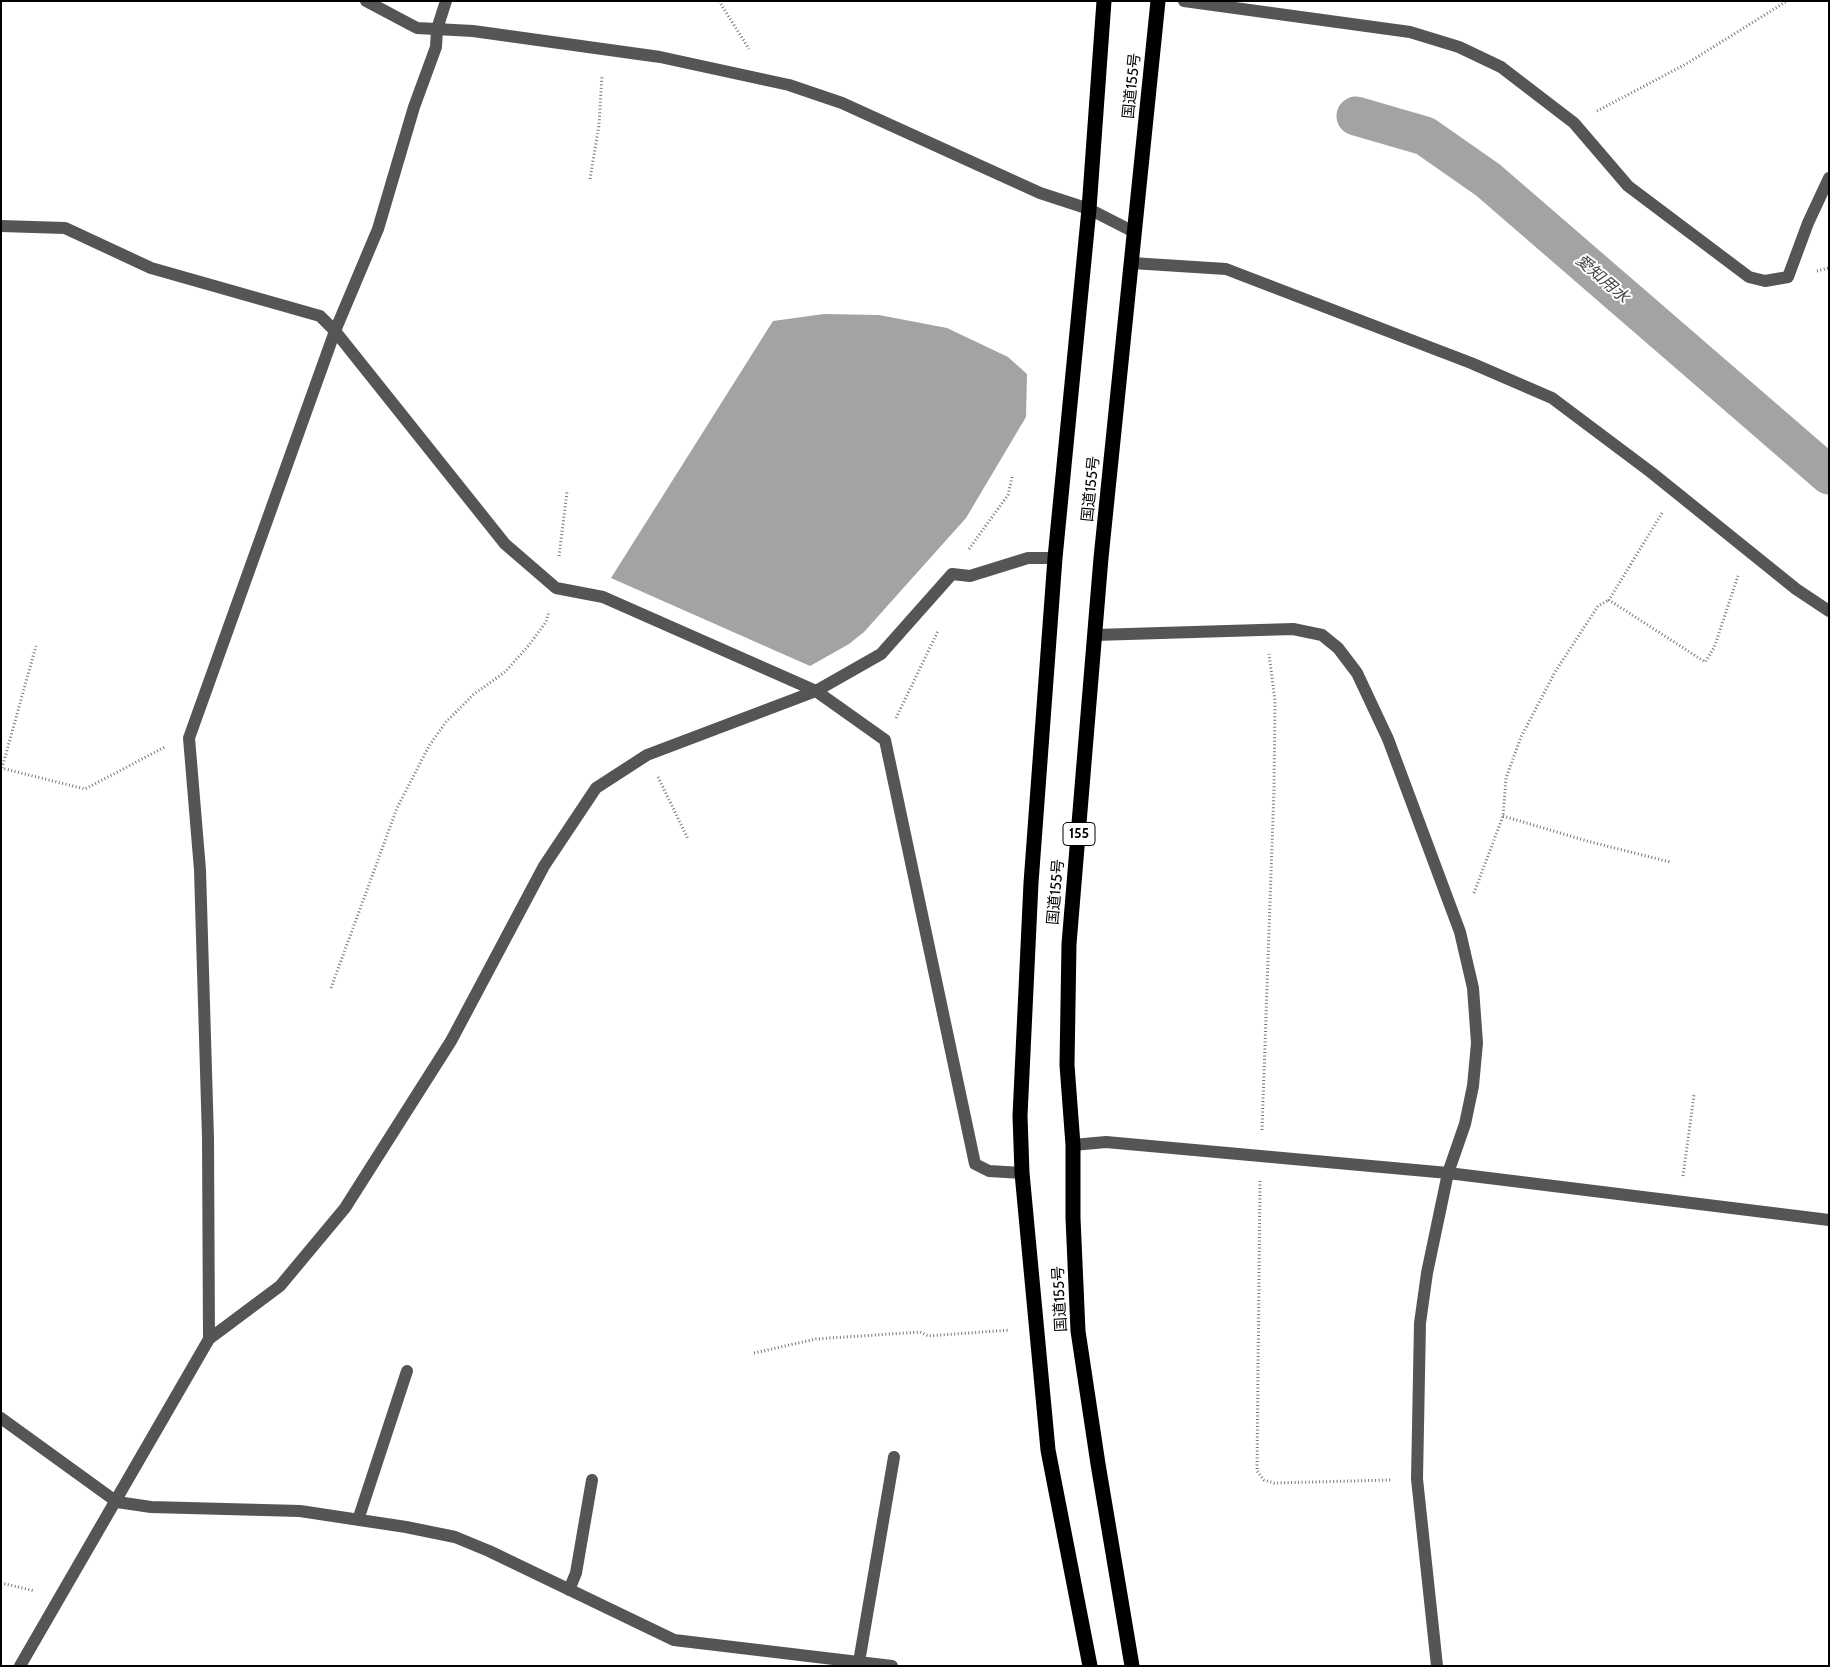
<!DOCTYPE html>
<meta charset="utf-8">
<style>
body{margin:0}
#map{position:relative;width:1830px;height:1667px;overflow:hidden;background:#fff;font-family:Cabin,sans-serif}
canvas{display:block}
.frame{position:absolute;inset:0;border:2px solid #000;pointer-events:none}
</style>
<div id="map">
<canvas width="1830" height="1667"></canvas>
<div class="frame"></div>
</div>
<script>
const context = document.querySelector('canvas').getContext('2d');
context.lineJoin = 'round';
function paint(path, color) { context.fillStyle = color; context.fill(path, 'evenodd'); }
const poly = rows => new Path2D(rows.map(r => 'M' + r).join(''));
function trace(path, color, width, dash) { context.strokeStyle = color; context.lineWidth = width; context.lineCap = dash ? 'butt' : 'round'; context.setLineDash(dash || []); context.stroke(path); }
function label(font, color, halo, rows, align = 'center') {
  context.font = font + ' Cabin,"Noto Sans JP",sans-serif'; context.lineWidth = 4; context.setLineDash([]); context.textBaseline = 'middle'; context.strokeStyle = halo; context.fillStyle = color; for (const [text, x, y, turn = 0] of rows) {
    context.save(); context.translate(x, y); context.rotate((+turn || 0) * Math.PI / 180); context.textAlign = isNaN(turn) ? turn : align; if (halo) context.strokeText(text, 0, 0); context.fillText(text, 0, 0); context.restore();
  }
}
const water = poly([
 [824,314,879,315,947,328,1008,357,1027,374,1026,417,966,518,864,632,849,644,810,666,611,578,773,321]
]);
const canal = poly([
 [1356,116,1425,136,1488,180,1829,475]
]);
const path = poly([
 [719,1,749,49],
 [1597,111,1686,64,1787,1],
 [590,179,599,125,602,75],
 [1817,271,1829,268],
 [1662,513,1609,600,1705,662,1714,648,1738,576],
 [969,549,1008,495,1012,477],
 [559,556,567,492],
 [896,718,938,631],
 [1,768,85,789,165,747],
 [2,768,36,646],
 [658,777,688,839],
 [1503,816,1587,841,1670,862],
 [1474,893,1503,816,1506,778,1521,737,1555,672,1598,606,1609,600],
 [331,988,397,808,429,746,446,722,474,694,505,672,529,645,546,622,549,611],
 [1262,1130,1274,789,1275,701,1269,654],
 [1683,1176,1694,1095],
 [1260,1181,1257,1471,1264,1480,1274,1483,1391,1480],
 [754,1353,816,1339,920,1332,928,1336,1010,1330],
 [1,1583,35,1591]
]);
const minor = poly([
 [366,1,417,28,473,31,660,57,789,85,842,103,1040,193,1089,209,1134,232],
 [1184,1,1410,32,1459,47,1501,67,1574,123,1628,186,1749,277,1765,281,1788,277,1808,223,1829,178],
 [1,226,65,228,151,268,320,316,335,331,505,544,556,588,603,597,816,691,885,740,975,1164,989,1171,1022,1173],
 [1132,263,1226,269,1471,363,1552,398,1652,473,1796,589,1829,611],
 [1095,635,1293,629,1322,635,1338,648,1357,673,1388,739,1460,932,1473,988,1477,1043,1473,1086,1465,1124,1448,1173,1427,1273,1420,1323,1417,1479,1437,1666],
 [1073,1145,1106,1142,1448,1173,1829,1220],
 [209,1339,208,1138,200,870,189,738,335,331,378,229,414,107,436,47,437,29,446,1],
 [1,1418,117,1502,151,1507,300,1511,406,1527,455,1537,489,1551,674,1640,892,1666],
 [358,1520,407,1371],
 [569,1590,576,1573,592,1480],
 [859,1662,894,1457],
 [20,1666,209,1339,280,1286,345,1208,451,1041,544,866,596,788,647,755,816,691,881,654,952,574,970,576,1028,558,1055,558]
]);
const highway = poly([
 [1090,1666,1048,1450,1022,1173,1020,1116,1031,883,1055,558,1089,209,1104,1],
 [1132,1666,1098,1464,1078,1331,1073,1218,1073,1145,1067,1065,1069,944,1101,558,1158,1]
]);
const shields = [
 [1079,834,32]
];
const shieldNames = [
 ["155",1079,834]
];
const streetNames = [
 ["国道155号",1132,86,-84],
 ["国道155号",1091,489,-84],
 ["国道155号",1056,892,-85],
 ["国道155号",1060,1299,-93]
];
const waterNames = [
 ["愛知用水",1602,279,41]
];
paint(water, '#a3a3a3');
trace(canal, '#a3a3a3', 39);
trace(path, '#777', 3, [1, 2.5]);
trace(minor, '#555', 12);
trace(highway, '#000', 15);
for (const [x, y, w] of shields) { const box = new Path2D(); box.roundRect(x - w / 2, y - 11.5, w, 23, 4); context.fillStyle = '#fff'; context.fill(box); trace(box, '#000', 1); }
label('bold 14px', '#000', null, shieldNames);
label('15px', '#000', '#fff', streetNames);
label('italic 16px', '#444', '#fff', waterNames);
</script>
